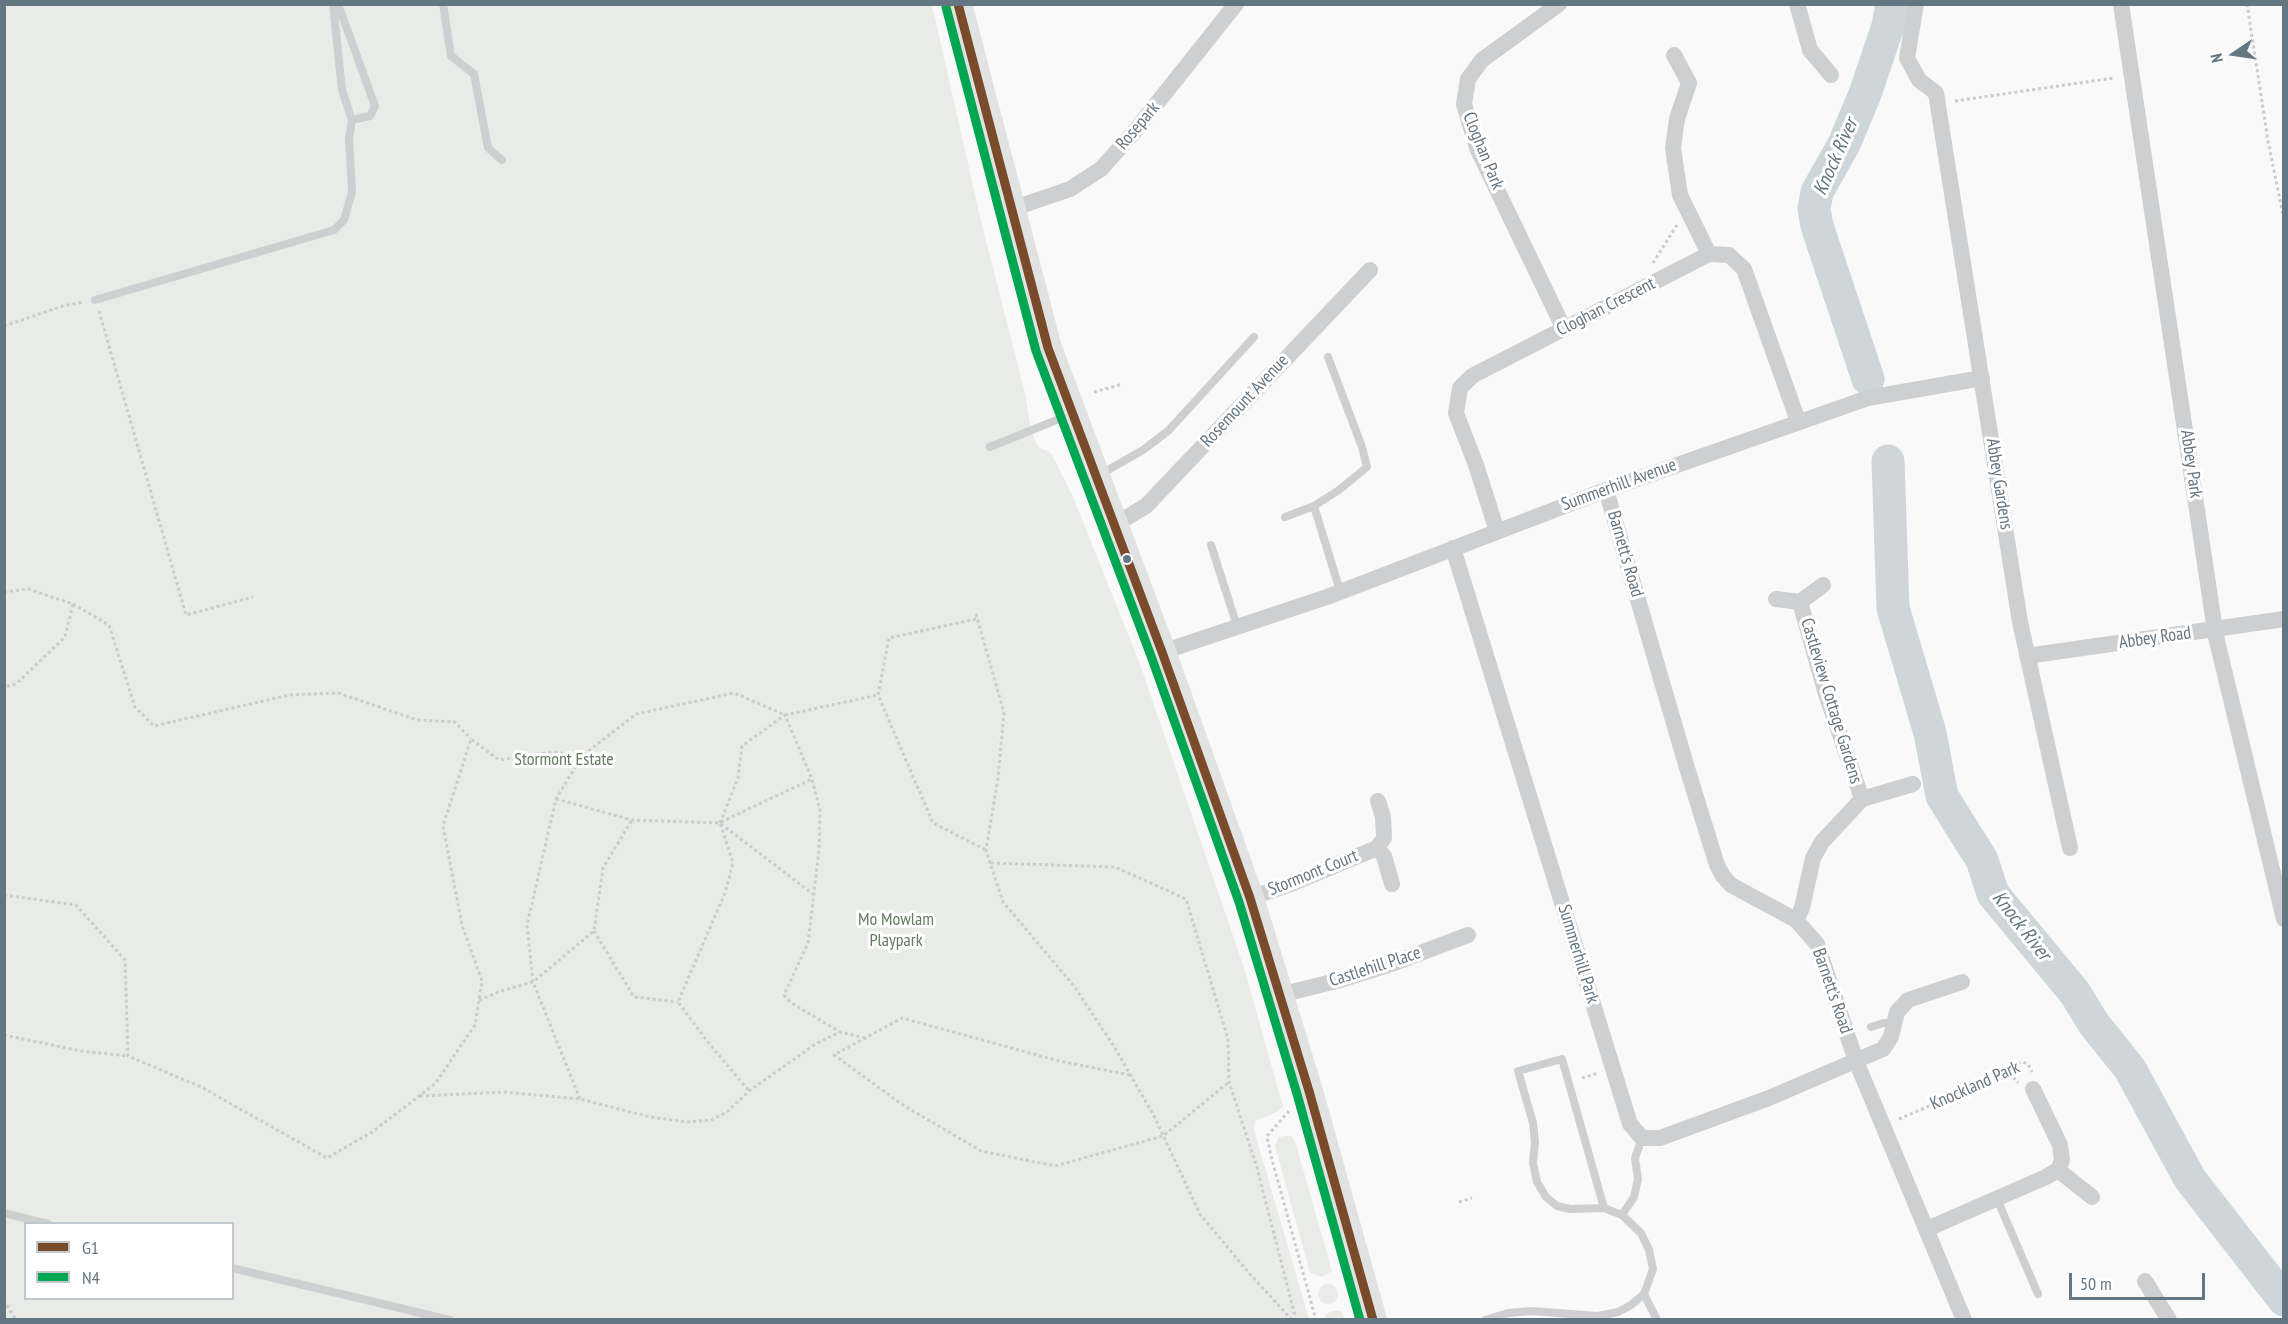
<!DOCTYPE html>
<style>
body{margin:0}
#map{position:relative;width:2288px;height:1324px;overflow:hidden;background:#f9f9f9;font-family:"PT Sans Narrow",sans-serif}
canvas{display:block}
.frame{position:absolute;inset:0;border:6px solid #657683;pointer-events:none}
.legend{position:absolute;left:24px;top:1222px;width:210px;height:78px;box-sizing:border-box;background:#fff;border:2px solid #c1c8cd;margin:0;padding:8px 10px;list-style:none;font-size:18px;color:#657683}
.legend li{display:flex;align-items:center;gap:12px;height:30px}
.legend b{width:30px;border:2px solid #c1c8cd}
.north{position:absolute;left:2204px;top:24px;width:60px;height:60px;-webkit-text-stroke:4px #fff;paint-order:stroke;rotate:257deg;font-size:16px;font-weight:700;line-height:24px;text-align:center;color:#657683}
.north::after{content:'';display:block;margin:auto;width:21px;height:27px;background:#657683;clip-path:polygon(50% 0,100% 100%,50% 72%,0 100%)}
.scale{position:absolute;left:2069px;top:1273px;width:136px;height:27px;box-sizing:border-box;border:3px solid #657683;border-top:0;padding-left:8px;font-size:18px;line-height:21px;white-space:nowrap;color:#657683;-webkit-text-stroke:4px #fff;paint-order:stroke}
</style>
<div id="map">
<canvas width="2288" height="1324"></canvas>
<div class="frame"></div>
<ul class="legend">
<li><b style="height:8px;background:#7a4b2a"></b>G1</li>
<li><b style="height:8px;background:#00a651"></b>N4</li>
</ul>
<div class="north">N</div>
<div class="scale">50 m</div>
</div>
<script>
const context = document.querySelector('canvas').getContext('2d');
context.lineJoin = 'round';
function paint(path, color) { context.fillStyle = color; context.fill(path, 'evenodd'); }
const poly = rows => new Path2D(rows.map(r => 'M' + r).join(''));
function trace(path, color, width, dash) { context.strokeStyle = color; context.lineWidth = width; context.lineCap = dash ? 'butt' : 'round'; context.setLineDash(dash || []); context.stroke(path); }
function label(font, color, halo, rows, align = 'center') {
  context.font = font + ' "PT Sans Narrow",sans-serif'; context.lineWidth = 6; context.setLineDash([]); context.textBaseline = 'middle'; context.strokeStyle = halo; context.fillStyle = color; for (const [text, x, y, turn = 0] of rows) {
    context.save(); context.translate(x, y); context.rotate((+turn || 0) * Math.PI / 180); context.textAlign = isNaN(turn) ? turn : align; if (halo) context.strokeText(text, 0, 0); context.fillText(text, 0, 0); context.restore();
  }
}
const green = poly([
 [5,5,932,5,981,221,1025,393,1031,431,1038,447,1051,453,1073,497,1140,664,1244,968,1283,1107,1277,1112,1255,1121,1254,1130,1309,1319,5,1319],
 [26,1224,232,1224,232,1298,26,1298],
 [1284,1136,1292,1136,1295,1141,1332,1271,1322,1277,1310,1273,1275,1146,1278,1138],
 '1318 1294a10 10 0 1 1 20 0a10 10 0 1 1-20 0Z',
 [1332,1311,1341,1311,1345,1319,1324,1319,1325,1315]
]);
const river = poly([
 [1868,379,1817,226,1814,209,1817,192,1844,144,1865,94,1888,26,1892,4],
 [1888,461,1893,608,1930,733,1942,796,1982,860,1993,894,2075,993,2094,1024,2130,1069,2190,1179,2284,1300]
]);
const path = poly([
 [2247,4,2268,141,2284,220],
 [1955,101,2114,78],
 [1653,263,1677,225],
 [99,311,186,615,253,597],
 [4,326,63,306,83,302],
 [1094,392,1123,384],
 [4,592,28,589,73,604,65,637,16,684,4,687],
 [73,604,109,625,135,707,154,726,289,695,338,693,417,720,455,722,471,739],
 [976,614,1004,713,998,778,986,850,1003,902,1074,986,1115,1048,1154,1116,1200,1214,1248,1272,1292,1320],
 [976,619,889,638,878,695,933,823,986,850],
 [556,799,632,820,720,823,733,863,725,893,678,1002,707,1041,749,1091],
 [721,822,812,779],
 [720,823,738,778,742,746,785,715,812,779,820,811,819,850,808,943,784,995,790,1002,840,1032],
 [721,824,813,894],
 [991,863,1115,867,1186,899,1228,1039,1229,1082,1256,1164,1296,1320],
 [4,895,76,905,125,960,128,1056,201,1087,327,1158,372,1132,435,1084,475,1025,482,981,462,925,443,826,471,739,499,760,553,752,582,756,636,714,734,693,785,715,878,695],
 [594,931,634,997,678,1002],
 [479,1000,504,990,533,982,594,931,603,868,632,820],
 [4,1035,81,1051,128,1056],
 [2006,1068,2018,1083],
 [1130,1075,1059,1061,902,1018,834,1055,903,1105,981,1151,1055,1166,1163,1136,1229,1082],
 [1582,1078,1598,1073],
 [420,1096,504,1092,580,1099,650,1117,687,1122,711,1120,727,1112,749,1091,817,1043,840,1032,865,1038],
 [580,1099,533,982,527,925,556,799,582,756],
 [1289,1111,1267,1136,1271,1156,1316,1320],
 [1899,1119,1999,1076,2006,1068,2022,1062,2028,1064,2032,1072],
 [1459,1202,1472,1198],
 [4,1300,16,1320]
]);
const service = poly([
 [333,4,342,90,352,120,370,116,375,106,338,4],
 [443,4,451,56,474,74,488,148,502,160],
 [95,300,334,230,344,220,352,192,349,138,352,120],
 [990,447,1069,415],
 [1101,474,1143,450,1168,431,1254,337],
 [1314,506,1340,591],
 [1285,517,1314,506,1339,490,1367,467,1362,447,1328,357],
 [1211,545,1237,626],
 [1871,1027,1884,1023,1894,1023],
 [1997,1199,2038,1294],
 [4,1213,48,1224],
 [1622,1215,1634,1197,1638,1179,1635,1158,1642,1138],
 [232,1268,450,1320],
 [1644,1294,1657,1320],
 [1485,1320,1508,1313,1531,1311,1598,1316,1618,1312,1631,1305,1644,1294,1653,1269,1649,1250,1641,1233,1622,1215,1604,1208,1570,1209,1557,1206,1546,1197,1537,1182,1533,1163,1535,1142,1533,1123,1518,1071,1562,1059,1604,1208]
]);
const minor = poly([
 [1559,4,1482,60,1468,79,1464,104,1477,148,1564,329],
 [1797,4,1810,50,1831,75],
 [1916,4,1907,58,1919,80,1936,93,2020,622,2070,848],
 [2121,4,2216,637,2284,919],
 [1674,55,1689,83,1677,119,1673,148,1680,195,1709,254],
 [1012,209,1070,189,1101,169,1134,132,1236,4],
 [1606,490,1687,768,1717,865,1723,876,1731,885,1796,920,1817,944,1856,1061,1964,1320],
 [1114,525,1146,506,1370,270],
 [1497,531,1476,465,1456,413,1460,388,1472,376,1709,254,1729,255,1744,269,1798,421],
 [1453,548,1630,1124,1642,1138,1660,1138,1769,1098,1883,1049,1891,1037,1897,1012,1908,1000,1962,982],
 [1776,599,1800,602,1823,585],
 [1800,602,1826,694,1862,799],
 [1162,652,1327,597,1606,490,1868,398,1982,378],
 [2027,656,2284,619],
 [1377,848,1384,856,1392,884],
 [1250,898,1288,885,1377,848,1384,838,1383,817,1378,801],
 [1796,920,1802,908,1813,858,1822,842,1862,799,1913,784],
 [1280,995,1340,980,1394,963,1468,935],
 [2058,1170,2092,1197],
 [1927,1229,2046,1177,2058,1170,2062,1160,2060,1145,2033,1089],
 [2145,1281,2169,1320]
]);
const trunk = poly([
 [958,4,1048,348,1162,652,1250,898,1309,1091,1373,1320]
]);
const bus1 = poly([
 [958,4,1048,348,1162,652,1250,898,1309,1091,1373,1320]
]);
const bus2 = poly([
 [946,7,1036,351,1151,656,1239,902,1297,1094,1360,1320]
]);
const markers = [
 [1127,559,5,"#657683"]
];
const streetNames = [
 ["Rosepark",1138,126,-50],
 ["Cloghan Park",1483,151,68],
 ["Cloghan Crescent",1606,307,-27],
 ["Rosemount Avenue",1245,401,-47],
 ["Abbey Park",2191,464,82],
 ["Abbey Gardens",1999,484,81],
 ["Summerhill Avenue",1619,485,-20],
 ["Barnett's Road",1625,554,74],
 ["Abbey Road",2155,638,-8],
 ["Castleview Cottage Gardens",1831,701,73],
 ["Stormont Court",1313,873,-22],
 ["Summerhill Park",1578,954,73],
 ["Castlehill Place",1375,967,-18],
 ["Barnett's Road",1832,991,71],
 ["Knockland Park",1975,1086,-24]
];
const parkNames = [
 ["Stormont Estate",564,760],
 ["Mo Mowlam",896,920],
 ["Playpark",896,941]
];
const waterNames = [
 ["Knock River",1836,157,-66],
 ["Knock River",2021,926,52]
];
paint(green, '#e8ebe6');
trace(river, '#ced6d9', 33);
trace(path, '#cbcccd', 3, [3, 3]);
trace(service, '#cecfd0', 8);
trace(minor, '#cecfd0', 16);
trace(trunk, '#e1e2e2', 28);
trace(bus1, '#7a4b2a', 9);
trace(bus2, '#00a651', 9);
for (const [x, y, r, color] of markers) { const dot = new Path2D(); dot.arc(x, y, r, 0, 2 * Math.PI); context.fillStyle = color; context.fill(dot); trace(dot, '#fff', 2); }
label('18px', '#657683', '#fff', streetNames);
label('18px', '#687a64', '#fff', parkNames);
label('italic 20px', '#60757c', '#fff', waterNames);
</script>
